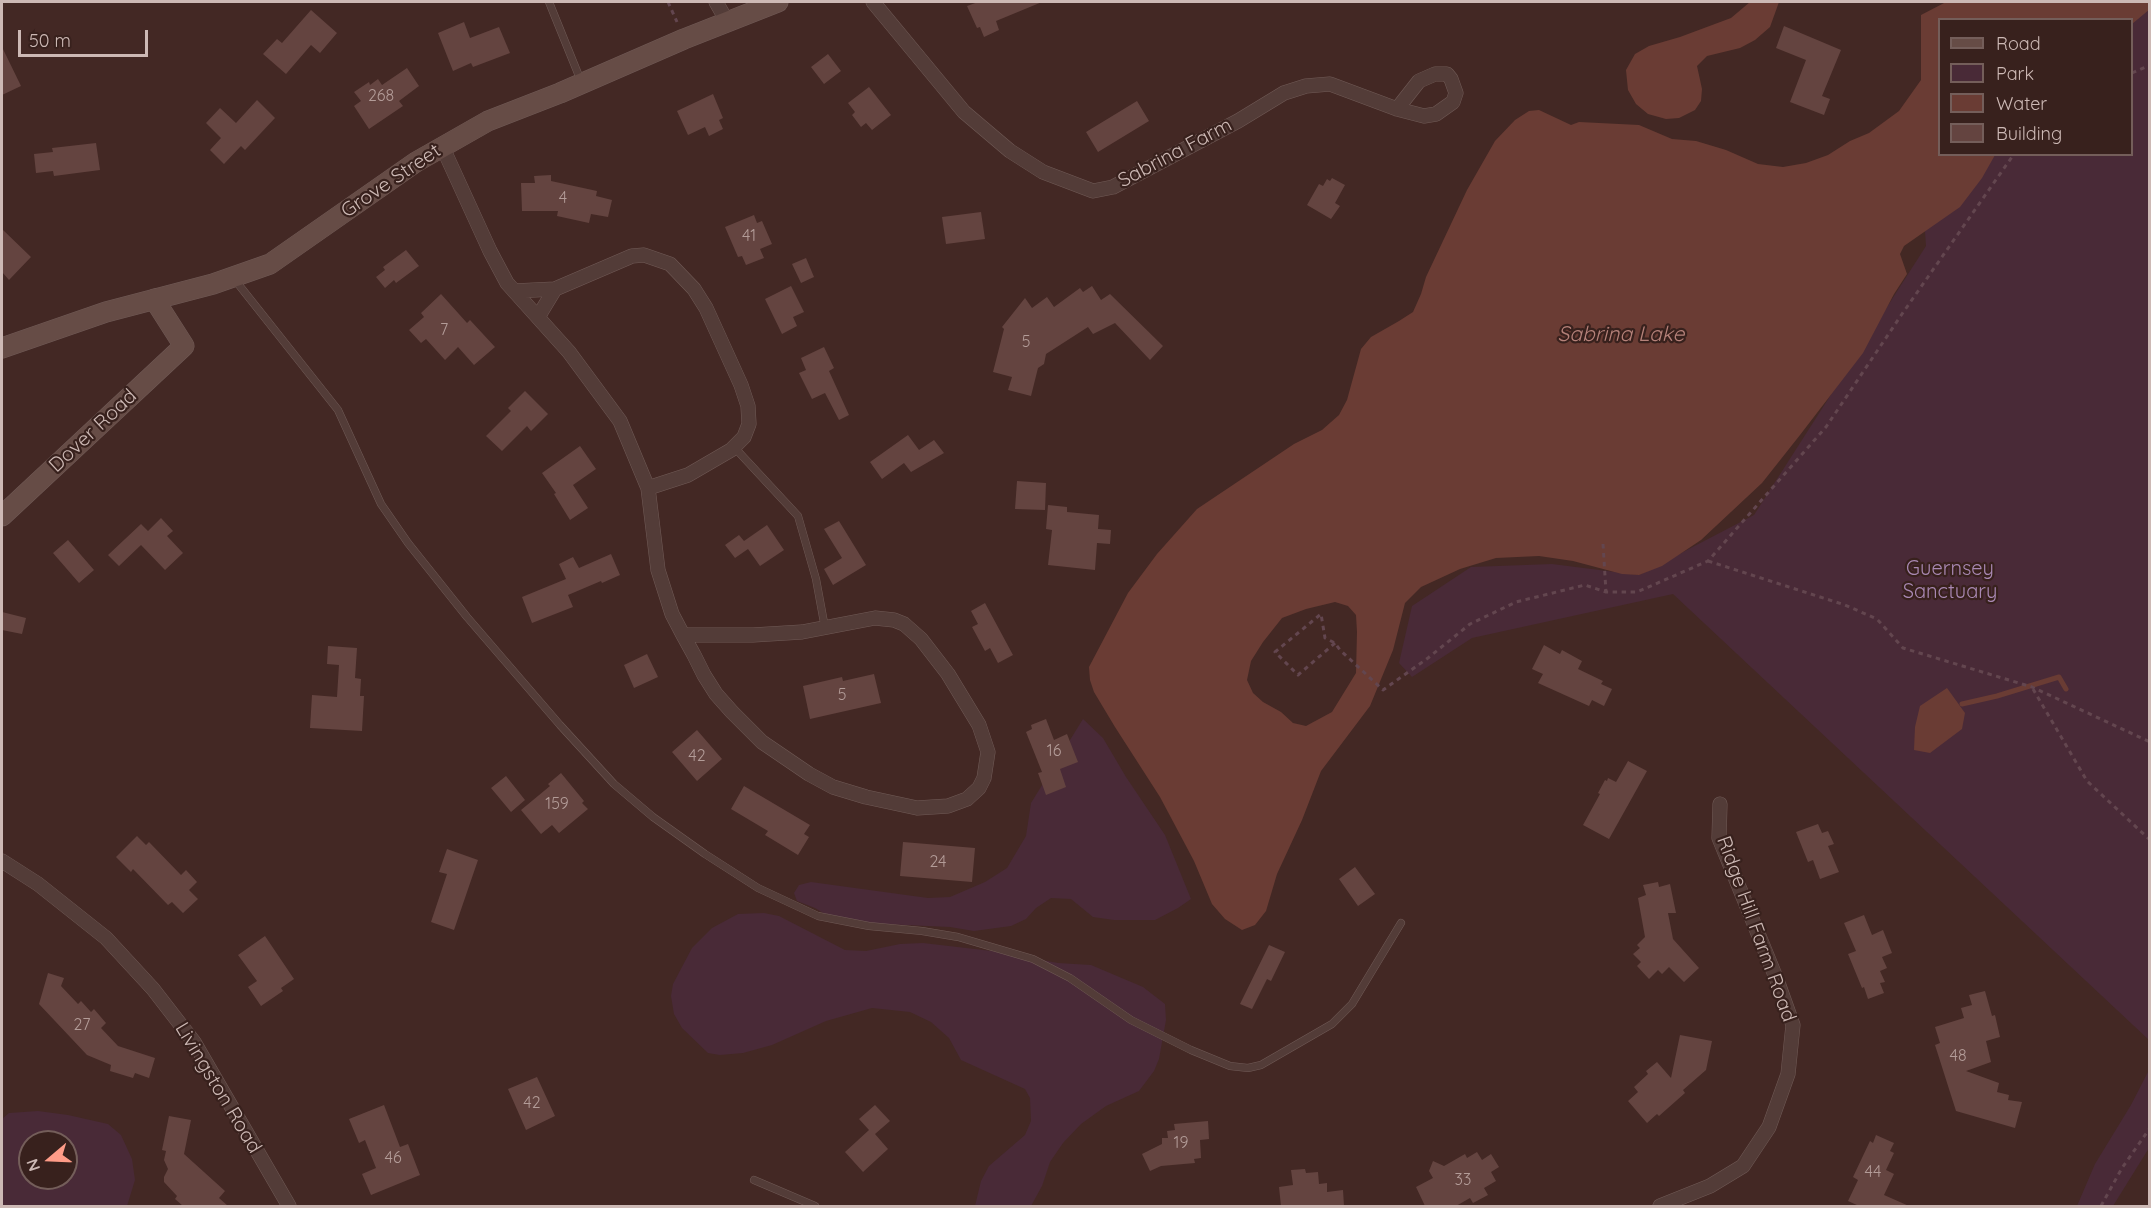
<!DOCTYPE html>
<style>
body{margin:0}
#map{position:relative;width:2151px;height:1208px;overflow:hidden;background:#432824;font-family:Quicksand,sans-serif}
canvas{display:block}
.frame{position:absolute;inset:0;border:3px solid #cdb9b5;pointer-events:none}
.legend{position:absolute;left:1938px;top:18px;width:195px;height:138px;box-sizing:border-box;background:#38211d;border:2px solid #745e5a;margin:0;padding:8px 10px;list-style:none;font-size:18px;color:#cdb9b5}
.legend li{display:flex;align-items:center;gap:12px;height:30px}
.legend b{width:30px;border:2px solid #745e5a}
.north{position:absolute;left:18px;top:1130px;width:60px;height:60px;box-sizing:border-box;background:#38211d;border:2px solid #745e5a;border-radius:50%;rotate:251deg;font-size:16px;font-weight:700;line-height:24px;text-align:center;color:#cdb9b5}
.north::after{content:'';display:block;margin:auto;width:21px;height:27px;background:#ff9c88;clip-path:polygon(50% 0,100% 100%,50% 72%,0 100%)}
.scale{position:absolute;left:18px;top:30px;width:130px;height:27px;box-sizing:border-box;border:3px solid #cdb9b5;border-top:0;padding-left:8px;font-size:18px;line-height:21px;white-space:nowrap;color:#cdb9b5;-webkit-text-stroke:4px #38211d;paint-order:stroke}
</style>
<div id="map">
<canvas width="2151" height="1208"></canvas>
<div class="frame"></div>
<ul class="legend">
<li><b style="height:8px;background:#664c46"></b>Road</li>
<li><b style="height:16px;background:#492a37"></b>Park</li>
<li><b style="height:16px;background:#6a3c34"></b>Water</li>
<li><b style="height:16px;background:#644440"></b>Building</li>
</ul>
<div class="north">N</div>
<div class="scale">50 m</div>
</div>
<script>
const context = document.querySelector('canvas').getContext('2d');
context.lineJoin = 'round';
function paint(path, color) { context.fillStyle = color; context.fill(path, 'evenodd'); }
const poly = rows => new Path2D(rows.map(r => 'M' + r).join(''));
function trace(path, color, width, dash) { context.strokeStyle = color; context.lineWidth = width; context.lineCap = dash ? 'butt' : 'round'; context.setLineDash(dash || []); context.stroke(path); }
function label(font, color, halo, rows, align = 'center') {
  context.font = font + ' Quicksand,sans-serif'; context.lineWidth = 4.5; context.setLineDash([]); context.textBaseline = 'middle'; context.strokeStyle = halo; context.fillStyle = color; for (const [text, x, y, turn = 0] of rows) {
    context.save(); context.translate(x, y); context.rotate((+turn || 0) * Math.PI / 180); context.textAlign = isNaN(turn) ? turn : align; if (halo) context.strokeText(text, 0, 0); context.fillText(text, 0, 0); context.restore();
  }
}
const green = poly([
 [2149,2,2149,1040,1673,594,1472,638,1412,677,1399,663,1412,606,1471,567,1552,564,1639,575,1754,515,1926,246,1924,217,1986,155,2132,154,2132,20],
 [1083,719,1103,738,1126,777,1165,835,1191,899,1178,908,1155,920,1114,920,1093,917,1071,899,1051,898,1036,908,1026,919,1011,926,974,931,950,927,838,922,815,908,797,901,794,893,799,885,811,882,928,898,950,897,985,882,1007,868,1026,836,1031,803],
 [764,913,779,916,845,950,866,951,900,944,923,943,992,951,1058,963,1091,965,1143,987,1165,1004,1166,1020,1159,1059,1154,1071,1139,1091,1106,1106,1081,1124,1063,1143,1050,1162,1042,1186,1031,1206,975,1206,981,1181,989,1166,1025,1135,1031,1121,1030,1098,1025,1089,961,1060,949,1038,931,1022,910,1012,872,1008,826,1021,772,1045,743,1053,720,1055,708,1053,682,1028,674,1014,671,996,673,984,692,948,712,928,738,914],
 [2149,1070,2149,1148,2113,1206,2077,1206,2095,1164,2131,1105],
 [38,1111,68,1115,108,1124,121,1135,132,1159,135,1180,127,1206,2,1206,2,1119,9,1113],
 [30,1142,66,1142,66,1178,30,1178]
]);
const water = poly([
 [1750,2,1779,2,1770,27,1755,40,1740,48,1707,56,1697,66,1702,89,1701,101,1695,110,1679,118,1666,119,1648,114,1636,104,1628,90,1626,70,1635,54,1649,46,1680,37,1731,18],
 [1946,2,2149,2,2150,9,2132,24,2132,20,1940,20,1940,154,1995,155,1982,178,1960,207,1904,246,1900,254,1907,274,1894,294,1863,353,1800,435,1762,483,1701,540,1662,566,1639,575,1622,574,1573,561,1539,556,1496,558,1460,569,1421,587,1405,603,1393,650,1370,706,1321,771,1302,820,1277,874,1266,911,1255,925,1242,930,1225,919,1212,904,1194,861,1160,797,1115,727,1094,692,1090,680,1089,667,1128,593,1157,554,1197,509,1294,444,1322,430,1339,415,1347,400,1361,349,1371,337,1399,321,1413,312,1421,294,1426,277,1467,190,1495,141,1515,120,1529,111,1539,110,1571,125,1579,122,1639,125,1672,139,1696,141,1726,150,1758,164,1783,167,1806,163,1828,155,1850,141,1869,133,1899,111,1921,80,1921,15],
 [1335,602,1348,606,1356,615,1357,632,1356,673,1332,712,1306,726,1293,723,1281,712,1263,702,1253,693,1247,680,1251,661,1263,642,1282,618,1306,609],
 [1947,688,1965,713,1962,729,1930,753,1914,750,1915,727,1920,706]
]);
const stream = poly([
 [1962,704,1997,696,2059,677,2066,689]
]);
const building = poly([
 [978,2,1042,2,996,21,999,30,984,37,980,27,977,28,967,6],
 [311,10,337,33,320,53,311,45,286,74,263,54,277,39,282,43],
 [464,22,470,38,499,27,510,53,473,67,471,63,453,71,438,33],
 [1784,26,1841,50,1822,96,1830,99,1824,115,1790,102,1806,60,1776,48],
 [2,47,21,86,2,95],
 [828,54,841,71,824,84,811,67],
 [407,68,419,86,399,101,403,106,369,129,354,106,361,101,354,92,369,82,370,85,378,79,382,85],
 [869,87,891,115,872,130,866,123,861,127,852,115,855,112,848,103],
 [713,94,723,118,719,120,723,129,709,136,705,127,688,135,677,111],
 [257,100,275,118,245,150,241,146,224,164,210,150,221,138,206,123,220,108,236,123],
 [1137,101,1149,121,1098,152,1086,132],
 [96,143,100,170,54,176,53,171,36,173,34,154,53,152,52,148],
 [551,175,551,181,597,191,596,196,612,200,608,217,591,214,589,223,557,216,558,211,522,211,521,183,535,183,534,176],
 [1332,178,1345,185,1335,203,1340,206,1331,219,1307,205,1319,184,1323,186,1327,179,1330,181],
 [981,212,985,239,946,244,942,217],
 [754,215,757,223,762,221,772,244,760,249,764,258,746,265,742,256,738,257,725,227],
 [2,229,31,257,9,280,2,272],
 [406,250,419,266,396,283,394,280,385,288,376,277,385,270,383,267],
 [806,258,814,277,801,283,792,264],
 [791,286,804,312,793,317,797,326,782,334,765,299],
 [1092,286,1101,300,1110,294,1163,346,1150,360,1115,323,1093,334,1088,327,1046,354,1044,364,1038,368,1031,396,1008,390,1012,377,993,372,1004,329,1002,327,1025,298,1032,308,1047,297,1054,307,1080,288,1083,292],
 [441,294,467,323,470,320,495,347,474,365,458,347,445,360,426,339,421,343,409,330,424,317,421,313],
 [824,347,834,368,829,371,849,415,839,420,825,393,812,399,799,373,806,370,801,358],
 [525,391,548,414,531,431,527,426,502,451,486,436,511,411,508,408],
 [908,435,919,450,934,440,944,453,911,472,904,463,882,479,870,462],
 [580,446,596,469,573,485,588,508,570,520,554,494,556,493,542,473],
 [1017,481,1046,483,1045,510,1015,509],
 [1048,505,1067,507,1067,512,1099,515,1098,529,1111,530,1110,544,1097,543,1095,570,1048,565,1052,530,1046,529],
 [161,518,173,531,167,536,183,553,165,570,141,545,119,566,108,555,141,524,148,531],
 [839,521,866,565,833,585,824,569,842,558,824,529],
 [767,525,784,550,760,566,748,549,735,558,725,545,739,535,744,541],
 [68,540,94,570,79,583,53,553],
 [611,554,620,575,602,583,601,581,568,595,573,607,532,623,522,597,566,579,559,564,573,557,579,568],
 [985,603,1013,655,998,663,990,648,985,651,972,627,978,624,971,611],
 [2,612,26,618,22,634,2,630],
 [1544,645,1560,654,1562,650,1582,661,1578,669,1603,681,1601,684,1612,689,1604,706,1592,700,1589,706,1538,683,1543,674,1532,669],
 [328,646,357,648,355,678,361,679,360,696,364,696,362,731,310,728,312,695,337,697,339,665,327,664],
 [647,654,658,677,634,688,624,665],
 [874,674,881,703,810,719,803,686,842,677,843,681],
 [1046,719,1054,740,1067,734,1078,762,1060,769,1066,787,1046,795,1038,773,1042,772,1026,732,1032,729,1031,725],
 [697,730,722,759,697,781,672,752],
 [1628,761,1647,771,1609,839,1583,825,1600,794,1598,793,1605,780,1607,781,1608,778,1616,782],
 [561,773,584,801,582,803,588,809,559,833,552,825,541,834,521,810,550,786,548,784],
 [506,776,525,800,511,812,491,788],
 [744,786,810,825,804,834,809,837,798,855,765,835,768,831,731,809],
 [1818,824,1822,833,1828,831,1834,844,1828,846,1839,872,1820,879,1813,860,1808,862,1796,832],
 [137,836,146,845,149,842,181,875,186,870,197,882,189,890,198,899,183,913,172,902,168,905,133,869,131,872,116,857],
 [903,842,975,848,972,882,900,876],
 [447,849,478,860,454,930,431,922,447,874,439,872],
 [1355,867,1375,894,1358,906,1339,879],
 [1658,882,1659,887,1670,884,1676,913,1668,913,1673,939,1699,968,1684,982,1669,967,1662,974,1658,970,1649,979,1637,966,1641,962,1633,954,1640,948,1637,945,1645,937,1638,898,1646,895,1643,885],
 [1864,915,1872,935,1883,930,1892,953,1882,957,1887,968,1880,971,1885,982,1880,983,1884,993,1868,999,1864,987,1862,988,1848,954,1856,951,1844,923],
 [265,936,294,979,281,988,283,991,261,1006,248,987,257,981,238,955],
 [1269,945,1285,952,1271,981,1267,979,1252,1009,1240,1004],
 [48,973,64,978,61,986,78,1004,81,1001,91,1012,94,1009,106,1023,101,1028,118,1046,155,1058,149,1078,135,1073,133,1078,110,1071,111,1065,87,1055,39,1004],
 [1985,991,1992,1016,1995,1015,2000,1037,1986,1041,1991,1062,1966,1071,1999,1083,1997,1092,2009,1095,2008,1100,2022,1102,2015,1128,1956,1111,1935,1045,1940,1043,1935,1027,1964,1018,1961,1008,1972,1005,1969,995],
 [1680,1035,1712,1041,1706,1070,1683,1090,1685,1093,1659,1116,1657,1114,1647,1123,1628,1101,1638,1092,1634,1087,1648,1074,1646,1071,1657,1062,1671,1078],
 [537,1077,555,1116,526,1130,508,1089],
 [384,1105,400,1147,408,1144,420,1175,371,1195,362,1174,376,1168,365,1140,359,1143,349,1119],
 [875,1105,890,1121,875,1134,888,1149,863,1172,845,1152,869,1130,859,1119],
 [169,1116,191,1120,184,1154,225,1191,219,1198,228,1206,183,1206,175,1199,177,1196,164,1182,164,1177,168,1169,164,1160,166,1151,162,1150],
 [1208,1121,1209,1139,1200,1140,1201,1158,1194,1159,1195,1163,1161,1166,1150,1171,1142,1154,1162,1144,1162,1138,1168,1138,1167,1131,1175,1130,1174,1124],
 [1876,1135,1894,1143,1890,1151,1894,1153,1886,1170,1894,1174,1884,1195,1909,1206,1859,1206,1848,1201,1858,1180,1853,1177,1870,1141,1873,1143],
 [1477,1152,1482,1160,1491,1154,1499,1167,1491,1172,1496,1181,1484,1188,1488,1195,1473,1203,1470,1198,1456,1206,1425,1206,1416,1187,1433,1178,1429,1171,1433,1161,1444,1166,1465,1154,1467,1158],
 [1305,1169,1306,1173,1318,1172,1319,1184,1327,1183,1327,1192,1343,1190,1344,1206,1281,1206,1279,1187,1293,1185,1291,1170]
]);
const path = poly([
 [668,2,677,22],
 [2132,73,2150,65],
 [1603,544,1606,592],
 [1708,561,1845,605,1877,619,1903,648,2032,687,2150,742],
 [1335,643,1298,675,1275,652,1321,614,1325,638,1335,643,1340,650,1383,690,1428,658,1470,624,1516,602,1585,585,1606,592,1637,592,1708,561,1826,427,1902,314,2014,154],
 [2033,689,2087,781,2150,840],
 [2101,1206,2122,1168,2150,1128]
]);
const lane = poly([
 [549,2,581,81],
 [235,280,338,410,381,504,408,543,467,617,560,725,614,784,653,817,705,854,758,888,818,916,869,926,922,931,958,937,1033,959,1070,978,1131,1020,1191,1050,1230,1066,1248,1068,1261,1065,1332,1024,1352,1004,1401,923],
 [734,447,798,516,816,579,825,628],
 [754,1180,815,1206]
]);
const street = poly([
 [716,2,728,23],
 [873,2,964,112,1010,151,1043,172,1093,191,1113,187,1238,121,1284,93,1306,86,1330,84,1397,109,1424,116,1436,114,1453,102,1456,93,1451,79,1447,74,1435,74,1419,81,1397,109],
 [442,146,490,251,507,283,569,352,620,421,648,488,658,570,672,614,683,635,694,655,704,675,716,694,732,712,762,742,809,774,833,787,866,797,917,808,948,806,967,799,979,788,984,778,988,752,979,725,948,674,921,639,904,624,894,620,875,618,802,632,753,635,683,635],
 [514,291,555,289],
 [538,317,555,289,632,256,644,255,670,264,694,289,706,308,741,385,748,406,749,424,744,437,731,450,688,475,648,488],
 [2,861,38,884,106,938,153,989,194,1042,289,1206],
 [1660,1206,1710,1186,1743,1166,1769,1127,1788,1074,1793,1025,1777,980,1719,838,1720,804]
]);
const secondary = poly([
 [2,348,106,312,213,284,270,264,416,162,488,121,560,93,684,39,778,2],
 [2,516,184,346,154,299]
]);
const numberNames = [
 ["268",381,96],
 ["4",563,198],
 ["41",749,236],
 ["7",444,330],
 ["5",1026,342],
 ["5",842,695],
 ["16",1054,751],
 ["42",697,756],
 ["159",557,804],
 ["24",938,862],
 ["27",82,1025],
 ["48",1958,1056],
 ["42",532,1103],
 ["19",1181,1143],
 ["46",393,1158],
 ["44",1873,1172],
 ["33",1463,1180]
];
const streetNames = [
 ["Sabrina Farm",1175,153,-28],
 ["Grove Street",391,181,-34],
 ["Dover Road",93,431,-43],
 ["Ridge Hill Farm Road",1756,929,70],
 ["Livingston Road",218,1088,59]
];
const parkNames = [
 ["Guernsey",1950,569],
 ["Sanctuary",1950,592]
];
const waterNames = [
 ["Sabrina Lake",1621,335]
];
paint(green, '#492a37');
paint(water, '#6a3c34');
trace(stream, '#6a3c34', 5);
paint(building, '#644440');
trace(lane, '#705a56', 8);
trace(street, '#705a56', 15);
trace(secondary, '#705a56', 21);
trace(path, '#63464f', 3, [4.5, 4.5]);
trace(lane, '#533c38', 7);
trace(street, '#533c38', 14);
trace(secondary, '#664c46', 20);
label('16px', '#b39c98', null, numberNames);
label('20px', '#cdb9b5', '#38211d', streetNames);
label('20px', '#a988b3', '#38211d', parkNames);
label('italic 21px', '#b6827a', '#38211d', waterNames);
</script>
